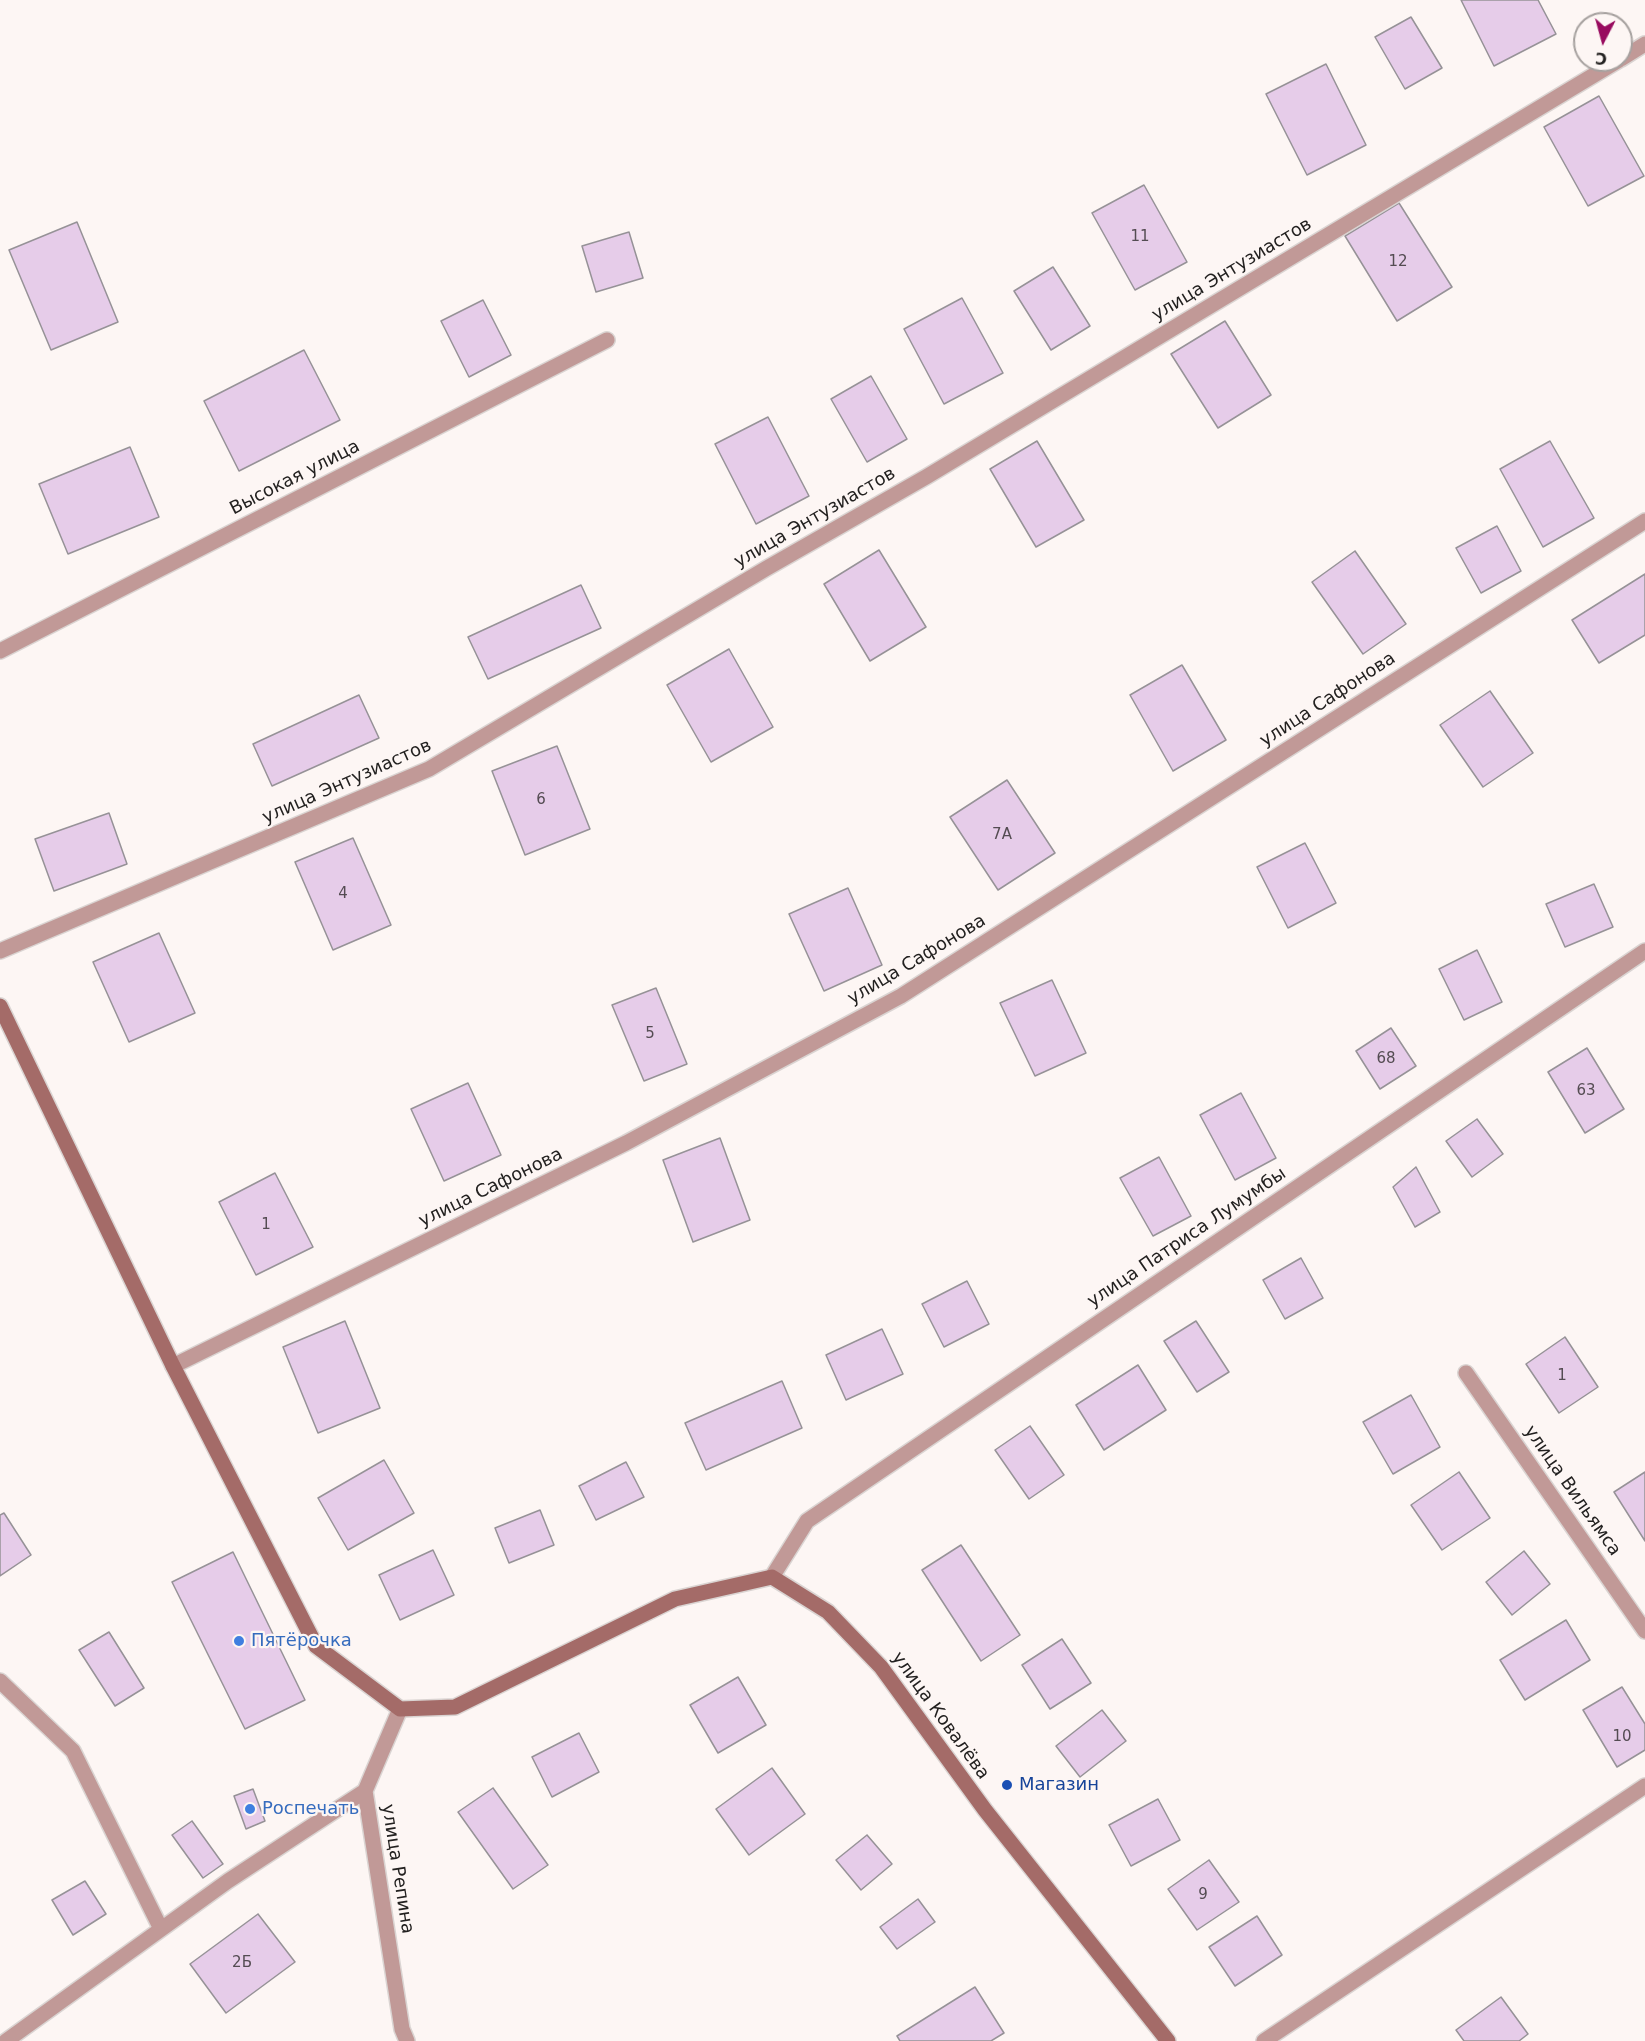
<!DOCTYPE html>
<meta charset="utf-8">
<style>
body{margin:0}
#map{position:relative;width:1645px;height:2041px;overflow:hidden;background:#fdf6f4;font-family:"DejaVu Sans",sans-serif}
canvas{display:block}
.north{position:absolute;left:1573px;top:12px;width:60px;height:60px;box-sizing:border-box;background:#fdf6f4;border:2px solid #a6a19f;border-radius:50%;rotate:186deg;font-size:16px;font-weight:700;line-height:24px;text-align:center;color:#232120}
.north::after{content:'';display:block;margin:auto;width:21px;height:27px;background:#980b5f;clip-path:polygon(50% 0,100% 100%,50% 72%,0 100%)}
</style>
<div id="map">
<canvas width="1645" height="2041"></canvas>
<div class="north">С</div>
</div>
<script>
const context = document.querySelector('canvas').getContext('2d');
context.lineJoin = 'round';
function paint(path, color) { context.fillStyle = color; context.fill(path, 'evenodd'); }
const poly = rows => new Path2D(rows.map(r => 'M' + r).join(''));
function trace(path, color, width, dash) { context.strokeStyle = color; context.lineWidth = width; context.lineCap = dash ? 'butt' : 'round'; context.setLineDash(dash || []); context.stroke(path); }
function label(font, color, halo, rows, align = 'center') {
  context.font = font + ' "DejaVu Sans",sans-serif'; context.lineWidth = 4.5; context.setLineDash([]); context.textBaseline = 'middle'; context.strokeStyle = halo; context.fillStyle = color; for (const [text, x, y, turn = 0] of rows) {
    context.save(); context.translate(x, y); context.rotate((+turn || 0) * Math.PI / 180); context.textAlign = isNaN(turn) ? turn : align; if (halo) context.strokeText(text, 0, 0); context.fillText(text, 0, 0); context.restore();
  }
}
const building = poly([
 [1461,0,1538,0,1556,34,1494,66,1461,0],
 [1411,17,1442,68,1405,89,1375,37,1411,17],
 [1326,64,1366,145,1307,175,1266,94,1326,64],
 [1599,96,1644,176,1588,206,1544,127,1599,96],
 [1144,185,1187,262,1135,290,1092,213,1144,185],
 [1399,203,1452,287,1397,321,1345,236,1399,203],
 [77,222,118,322,51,350,9,250,77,222],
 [629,232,643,278,596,292,582,246,629,232],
 [1053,267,1090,326,1051,350,1014,291,1053,267],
 [962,298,1003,373,944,404,904,329,962,298],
 [483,300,511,355,469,377,441,321,483,300],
 [1225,321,1271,395,1218,428,1171,354,1225,321],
 [304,350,340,420,239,471,204,401,304,350],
 [871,376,907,439,867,462,831,399,871,376],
 [768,417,809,496,756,524,715,444,768,417],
 [1037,441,1084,520,1036,547,990,469,1037,441],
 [1550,441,1594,518,1543,547,1500,469,1550,441],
 [130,447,159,517,68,554,39,484,130,447],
 [1497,526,1521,571,1481,593,1456,548,1497,526],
 [879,550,926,627,870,661,824,584,879,550],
 [1355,551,1406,624,1363,654,1312,582,1355,551],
 [1645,574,1645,635,1599,663,1572,620,1645,574],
 [581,585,601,628,488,679,468,637,581,585],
 [729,649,773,727,711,762,667,685,729,649],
 [1182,665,1226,740,1173,771,1130,695,1182,665],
 [1490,691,1533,753,1483,787,1440,725,1490,691],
 [359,695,379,738,272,786,253,744,359,695],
 [557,746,590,829,525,855,492,771,557,746],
 [1007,780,1055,853,998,890,950,817,1007,780],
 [109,813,127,864,54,891,35,839,109,813],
 [353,838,391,925,333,950,295,862,353,838],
 [1305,843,1336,903,1288,928,1257,867,1305,843],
 [1594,884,1613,927,1565,947,1546,904,1594,884],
 [848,888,882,965,824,991,789,914,848,888],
 [159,933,195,1013,129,1042,93,962,159,933],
 [1477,950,1502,1002,1464,1020,1439,969,1477,950],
 [1052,980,1086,1053,1035,1076,1000,1003,1052,980],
 [656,988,687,1064,644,1081,612,1005,656,988],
 [1391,1028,1416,1066,1380,1089,1356,1051,1391,1028],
 [1587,1048,1624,1109,1585,1133,1548,1072,1587,1048],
 [468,1083,501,1155,444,1181,411,1109,468,1083],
 [1241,1093,1276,1158,1235,1180,1200,1115,1241,1093],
 [1477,1119,1503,1154,1472,1177,1446,1141,1477,1119],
 [720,1138,750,1220,693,1242,663,1160,720,1138],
 [1159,1157,1191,1216,1153,1236,1120,1178,1159,1157],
 [1416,1167,1440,1212,1415,1227,1393,1187,1416,1167],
 [275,1173,313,1247,256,1275,219,1202,275,1173],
 [1301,1258,1323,1298,1285,1319,1263,1280,1301,1258],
 [967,1281,989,1324,944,1347,922,1304,967,1281],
 [345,1321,380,1408,318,1433,283,1347,345,1321],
 [1196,1321,1229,1372,1197,1392,1164,1341,1196,1321],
 [882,1329,903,1374,846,1400,826,1355,882,1329],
 [1565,1337,1598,1387,1559,1413,1526,1364,1565,1337],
 [1138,1365,1166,1410,1104,1450,1076,1405,1138,1365],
 [782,1381,802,1428,706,1470,685,1423,782,1381],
 [1411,1395,1440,1447,1393,1474,1363,1422,1411,1395],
 [1030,1426,1064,1475,1029,1499,995,1450,1030,1426],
 [384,1460,414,1513,348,1550,318,1498,384,1460],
 [626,1462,644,1497,596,1520,579,1486,626,1462],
 [1459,1472,1490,1518,1442,1550,1411,1505,1459,1472],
 [1645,1472,1645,1541,1614,1492,1645,1472],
 [540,1510,554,1545,509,1563,495,1528,540,1510],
 [4,1513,31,1555,0,1576,0,1515,4,1513],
 [961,1545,1020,1635,981,1661,922,1570,961,1545],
 [433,1550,454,1595,400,1620,379,1575,433,1550],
 [1524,1551,1550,1584,1512,1615,1486,1582,1524,1551],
 [233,1552,305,1700,245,1729,172,1582,233,1552],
 [1566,1620,1590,1660,1525,1700,1500,1660,1566,1620],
 [109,1632,144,1688,115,1706,79,1650,109,1632],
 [1062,1639,1091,1683,1050,1709,1022,1665,1062,1639],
 [738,1677,766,1725,718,1753,690,1705,738,1677],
 [1622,1687,1645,1724,1645,1750,1617,1767,1583,1710,1622,1687],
 [1102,1710,1126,1741,1080,1777,1056,1746,1102,1710],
 [579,1733,599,1772,552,1797,532,1757,579,1733],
 [772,1768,805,1814,749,1855,716,1809,772,1768],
 [493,1788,548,1865,513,1889,458,1812,493,1788],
 [253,1789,265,1821,246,1829,234,1796,253,1789],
 [1158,1799,1180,1840,1131,1866,1109,1825,1158,1799],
 [192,1821,223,1864,203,1878,172,1835,192,1821],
 [867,1835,892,1864,861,1890,836,1860,867,1835],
 [1209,1860,1239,1902,1197,1930,1168,1889,1209,1860],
 [85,1881,106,1914,73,1935,52,1900,85,1881],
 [918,1899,935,1922,897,1949,880,1927,918,1899],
 [258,1914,295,1962,226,2013,190,1964,258,1914],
 [1257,1916,1282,1955,1235,1986,1209,1947,1257,1916],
 [975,1987,1004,2033,991,2041,900,2041,897,2036,975,1987],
 [1501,1997,1528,2034,1519,2041,1464,2041,1456,2030,1501,1997]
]);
const street = poly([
 [1621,59,1645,44],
 [0,651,607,340],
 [0,951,429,769,767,568,926,477,1619,60],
 [173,1366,626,1143,901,996,1645,521],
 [1466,1373,1645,1631],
 [772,1577,807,1521,1645,951],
 [0,1681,73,1751,161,1929],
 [400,1709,365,1791,402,2029,407,2041],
 [6,2041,228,1881,365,1791],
 [1264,2041,1645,1786]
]);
const secondary = poly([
 [0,1006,173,1366,316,1646,400,1709,455,1707,675,1599,772,1577,828,1612,881,1667,985,1810,1168,2041]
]);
const markers = [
 [239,1641,6,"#3f7fe0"],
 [1007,1785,6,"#1a4fb4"],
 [250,1809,6,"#3f7fe0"]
];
const numberNames = [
 ["11",1140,237],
 ["12",1398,262],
 ["6",541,800],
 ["7А",1002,835],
 ["4",343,894],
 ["5",650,1034],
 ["68",1386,1059],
 ["63",1586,1091],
 ["1",266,1225],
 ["1",1562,1376],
 ["10",1622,1737],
 ["9",1203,1895],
 ["2Б",242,1963]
];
const streetNames = [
 ["улица Энтузиастов",1232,270,-31],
 ["Высокая улица",295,478,-27],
 ["улица Энтузиастов",815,518,-30],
 ["улица Сафонова",1328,700,-33],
 ["улица Энтузиастов",347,782,-24],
 ["улица Сафонова",917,960,-31],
 ["улица Сафонова",491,1188,-26],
 ["улица Патриса Лумумбы",1187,1238,-34],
 ["улица Вильямса",1572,1491,55],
 ["улица Ковалёва",940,1716,54],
 ["улица Репина",397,1869,81]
];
const shopNames = [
 ["Пятёрочка",251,1641],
 ["Роспечать",262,1809]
];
const transitNames = [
 ["Магазин",1019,1785]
];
paint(building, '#e6cce9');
trace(building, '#969297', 1.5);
trace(street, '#dad4d2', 18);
trace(secondary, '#dad4d2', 18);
trace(street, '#c19997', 15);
trace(secondary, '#a46b68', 15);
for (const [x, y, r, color] of markers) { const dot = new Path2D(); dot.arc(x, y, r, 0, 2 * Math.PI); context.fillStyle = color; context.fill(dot); trace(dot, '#fdf6f4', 2); }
label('15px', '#544c52', null, numberNames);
label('18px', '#232120', '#fdf6f4', streetNames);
label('18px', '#366cbe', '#fdf6f4', shopNames, 'left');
label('18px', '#164399', '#fdf6f4', transitNames, 'left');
</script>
